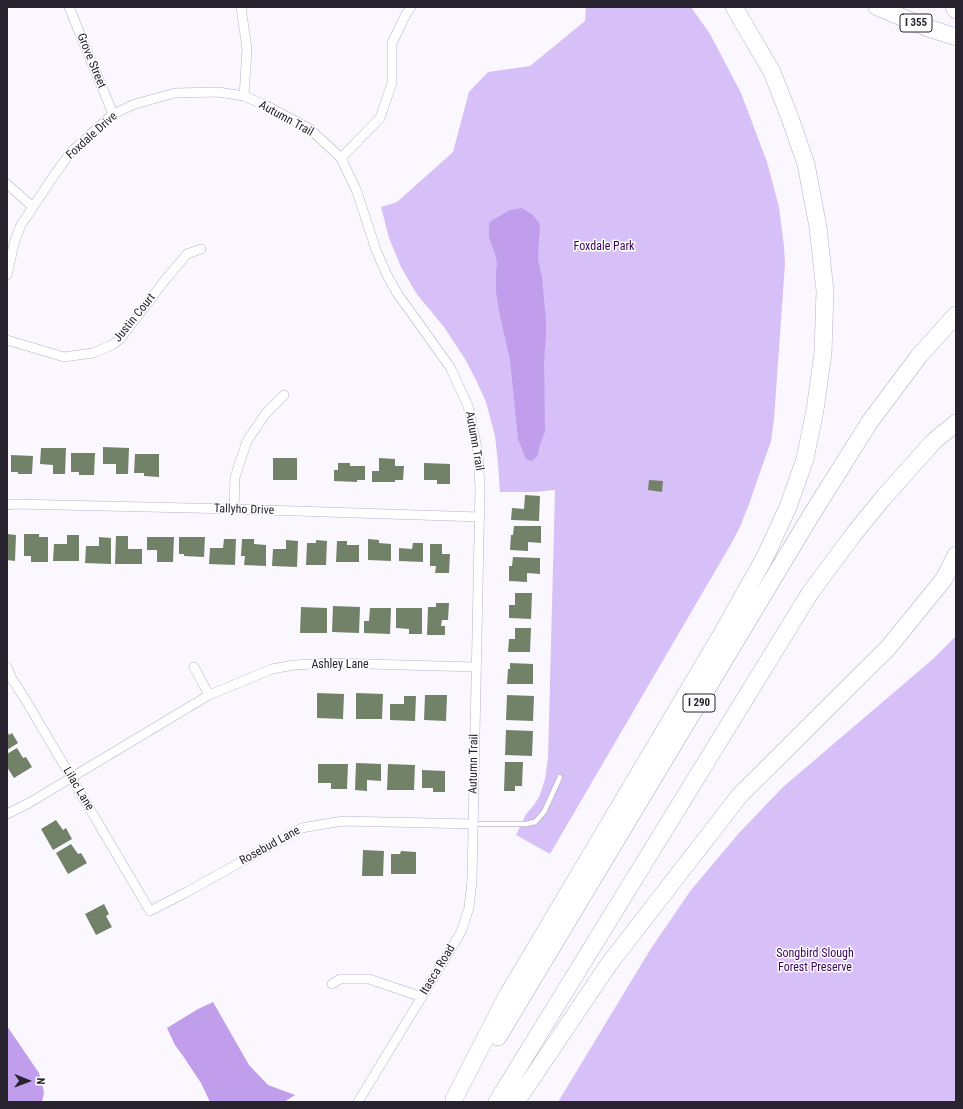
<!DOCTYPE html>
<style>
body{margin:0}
#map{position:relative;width:963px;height:1109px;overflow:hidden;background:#faf8fe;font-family:"Roboto Condensed",sans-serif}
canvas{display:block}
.frame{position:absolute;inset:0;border:8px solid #28232e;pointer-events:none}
.north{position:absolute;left:8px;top:1061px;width:40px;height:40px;-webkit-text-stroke:3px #fff;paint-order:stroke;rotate:91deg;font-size:11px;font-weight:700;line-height:16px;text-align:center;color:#28232e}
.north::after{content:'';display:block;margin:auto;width:14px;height:18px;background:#28232e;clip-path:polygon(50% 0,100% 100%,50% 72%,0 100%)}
</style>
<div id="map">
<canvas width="963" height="1109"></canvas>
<div class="frame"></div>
<div class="north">N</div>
</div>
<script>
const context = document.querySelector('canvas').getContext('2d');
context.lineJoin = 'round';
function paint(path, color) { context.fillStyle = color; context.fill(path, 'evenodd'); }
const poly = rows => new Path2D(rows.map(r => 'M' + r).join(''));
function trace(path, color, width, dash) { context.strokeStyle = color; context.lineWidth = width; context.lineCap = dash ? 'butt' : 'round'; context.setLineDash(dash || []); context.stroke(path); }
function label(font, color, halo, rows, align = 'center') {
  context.font = font + ' "Roboto Condensed",sans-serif'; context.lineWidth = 3; context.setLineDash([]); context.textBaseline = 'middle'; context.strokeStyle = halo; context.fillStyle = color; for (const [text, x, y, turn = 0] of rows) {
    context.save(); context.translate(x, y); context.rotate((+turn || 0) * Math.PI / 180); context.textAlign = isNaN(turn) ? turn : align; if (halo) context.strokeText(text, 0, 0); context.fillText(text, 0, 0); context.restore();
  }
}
const green = poly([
 [586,7,691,7,710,34,741,93,767,162,779,207,784,246,785,264,774,419,771,441,749,504,740,527,731,544,550,854,516,835,526,814,534,805,540,795,545,779,548,758,555,490,535,492,500,492,498,463,495,436,486,402,476,380,465,359,444,327,416,293,401,267,389,238,381,207,397,202,453,152,469,92,488,72,530,66,585,21],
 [956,636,956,1102,558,1102,650,950,691,890,739,833,783,787,933,659]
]);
const water = poly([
 [522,208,533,215,540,224,538,259,542,277,546,321,546,335,544,361,545,431,539,448,538,455,532,461,526,459,518,439,510,360,499,311,496,291,496,270,497,265,496,257,489,237,489,223,496,218,510,210],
 [213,1002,249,1065,268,1085,295,1095,284,1102,210,1102,201,1083,183,1056,175,1045,167,1028,198,1009],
 [7,1026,39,1073,41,1079,44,1093,42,1102,7,1102]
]);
const building = poly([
 [103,447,129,448,128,474,116,474,116,464,103,464],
 [41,448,66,448,65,474,53,474,53,465,40,464],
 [71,453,95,453,94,475,79,475,79,472,71,472],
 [135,454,159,454,159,477,144,476,144,473,134,473],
 [11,455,33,456,32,474,18,474,18,472,11,472],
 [273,458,297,458,297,480,273,480],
 [379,458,395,459,395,466,404,466,403,480,395,480,395,482,372,482,372,471,379,471],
 [338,463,350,463,350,466,365,466,365,480,357,480,357,482,334,481,334,470,338,470],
 [424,463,450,464,450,484,437,484,437,480,424,480],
 [649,480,663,481,662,492,648,490],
 [525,495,540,496,539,521,511,520,512,508,524,509],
 [514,526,541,526,541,543,528,542,528,551,510,550,511,535,513,535],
 [7,534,16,535,15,561,7,560],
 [24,534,39,534,39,537,48,537,48,562,31,562,31,556,24,556],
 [67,535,79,535,79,561,53,561,54,544,67,544],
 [116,536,128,536,128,549,142,549,142,564,115,564],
 [99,537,111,538,111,564,85,563,86,546,99,546],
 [147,537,174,537,173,562,157,562,157,550,147,550],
 [179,537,205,537,204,557,184,556,184,554,179,554],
 [224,539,236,539,235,565,209,564,210,548,223,548],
 [242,539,254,539,254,544,266,545,266,566,244,565,245,556,241,556],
 [368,539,379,540,379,543,391,544,391,561,368,560],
 [286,540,298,541,297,567,272,566,273,549,286,549],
 [316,540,327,541,326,565,306,565,307,543,316,543],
 [337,541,347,541,347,545,359,545,359,562,336,562],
 [413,543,423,543,423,562,399,561,399,548,412,549],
 [430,544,442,544,442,554,450,554,449,573,435,573,436,566,430,566],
 [513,557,540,558,540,574,527,573,527,582,509,581,509,566,512,566],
 [515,593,532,593,531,619,509,618,509,605,515,605],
 [436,603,449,603,448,620,442,620,441,626,445,626,445,635,427,635,428,607,436,607],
 [333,606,360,607,359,633,332,632],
 [301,607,327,608,327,633,300,633],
 [370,608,391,608,390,634,364,633,364,621,369,621],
 [396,608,422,608,422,634,409,634,409,629,396,628],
 [515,628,531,628,530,652,508,652,509,639,515,639],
 [510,663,533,664,533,684,507,684,508,669,510,669],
 [317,693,344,694,343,719,317,718],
 [356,693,383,694,382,719,356,719],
 [425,695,447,695,446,721,424,720],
 [507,695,534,696,533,721,506,720],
 [404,696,416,696,415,721,390,720,390,704,404,704],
 [506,730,533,731,532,756,505,755],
 [7,731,9,735,12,733,18,743,7,750],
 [17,748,23,758,26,757,32,767,14,778,7,767,7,754],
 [505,762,523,762,522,786,515,786,515,791,504,791],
 [356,763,381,764,381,781,367,780,367,791,355,790],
 [318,764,348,764,347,789,331,789,331,783,318,783],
 [388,764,415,765,414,790,387,790],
 [422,770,445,771,445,792,433,792,433,788,422,788],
 [56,820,63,830,66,828,72,839,53,850,41,829],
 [71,844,78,854,81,853,87,863,68,874,56,853],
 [363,850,384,851,383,876,362,876],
 [401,851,416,852,416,874,391,874,391,854,400,854],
 [104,904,109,914,106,916,112,927,96,935,85,914]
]);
const lane = poly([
 [473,824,526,824,535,822,544,812,560,777]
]);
const street = poly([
 [69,7,113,114],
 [241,7,247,49,244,96],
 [341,158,380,118,392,83,392,43,405,16,411,7],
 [7,184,33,207],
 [7,275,15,240,21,225,55,174,71,152,113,114,135,104,175,93,218,92,244,96,267,106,310,129,341,158,357,192,376,250,387,275,397,293,450,367,468,406,478,452,480,488,472,880,469,908,461,932,358,1102],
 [7,340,64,357,93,353,112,345,120,339,165,280,187,254,201,249],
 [7,505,15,504,234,509,480,517],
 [234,509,235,477,247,441,266,413,284,395],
 [7,667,12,679,25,699,150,911,185,893,302,828,307,827,343,821,473,824],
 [194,667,209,695],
 [7,814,29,803,209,695,272,669,294,665,331,663,476,667],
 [332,984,340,979,369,979,422,997]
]);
const highway = poly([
 [877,7,928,28,956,37],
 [954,7,956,10],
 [498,1037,810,517,869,423,919,356,956,315],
 [454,1099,507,996,723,632,765,557,788,507,805,459,815,410,823,353,825,291,818,227,806,164,790,118,772,72,734,7],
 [497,1102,810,593,853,535,884,497,934,441,956,423],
 [516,1102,609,964,740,795,888,648,944,579,956,555]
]);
const shields = [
 [916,23,32],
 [699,703,32]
];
const shieldNames = [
 ["I 355",916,23],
 ["I 290",699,703]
];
const streetNames = [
 ["Grove Street",91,61,68],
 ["Autumn Trail",286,119,29],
 ["Foxdale Drive",92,136,-42],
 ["Justin Court",135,318,-51],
 ["Autumn Trail",474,441,80],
 ["Tallyho Drive",244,510,2],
 ["Ashley Lane",340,665],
 ["Autumn Trail",474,764,-89],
 ["Lilac Lane",78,789,59],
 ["Rosebud Lane",270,846,-29],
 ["Itasca Road",438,970,-59]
];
const parkNames = [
 ["Foxdale Park",604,247],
 ["Songbird Slough",815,954],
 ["Forest Preserve",815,968]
];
paint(green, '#d7bff7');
paint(water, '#c19eec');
paint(building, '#728269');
trace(lane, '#bbafcc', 6);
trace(street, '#bbafcc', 10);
trace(highway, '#bbafcc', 18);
trace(lane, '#fff', 4.5);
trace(street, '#fff', 9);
trace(highway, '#fff', 17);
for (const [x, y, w] of shields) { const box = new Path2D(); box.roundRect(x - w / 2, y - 9, w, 18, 3); context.fillStyle = '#fff'; context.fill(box); trace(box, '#28232e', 1); }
label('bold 11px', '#28232e', null, shieldNames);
label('12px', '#28232e', '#fff', streetNames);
label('12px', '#3b0261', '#fff', parkNames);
</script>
